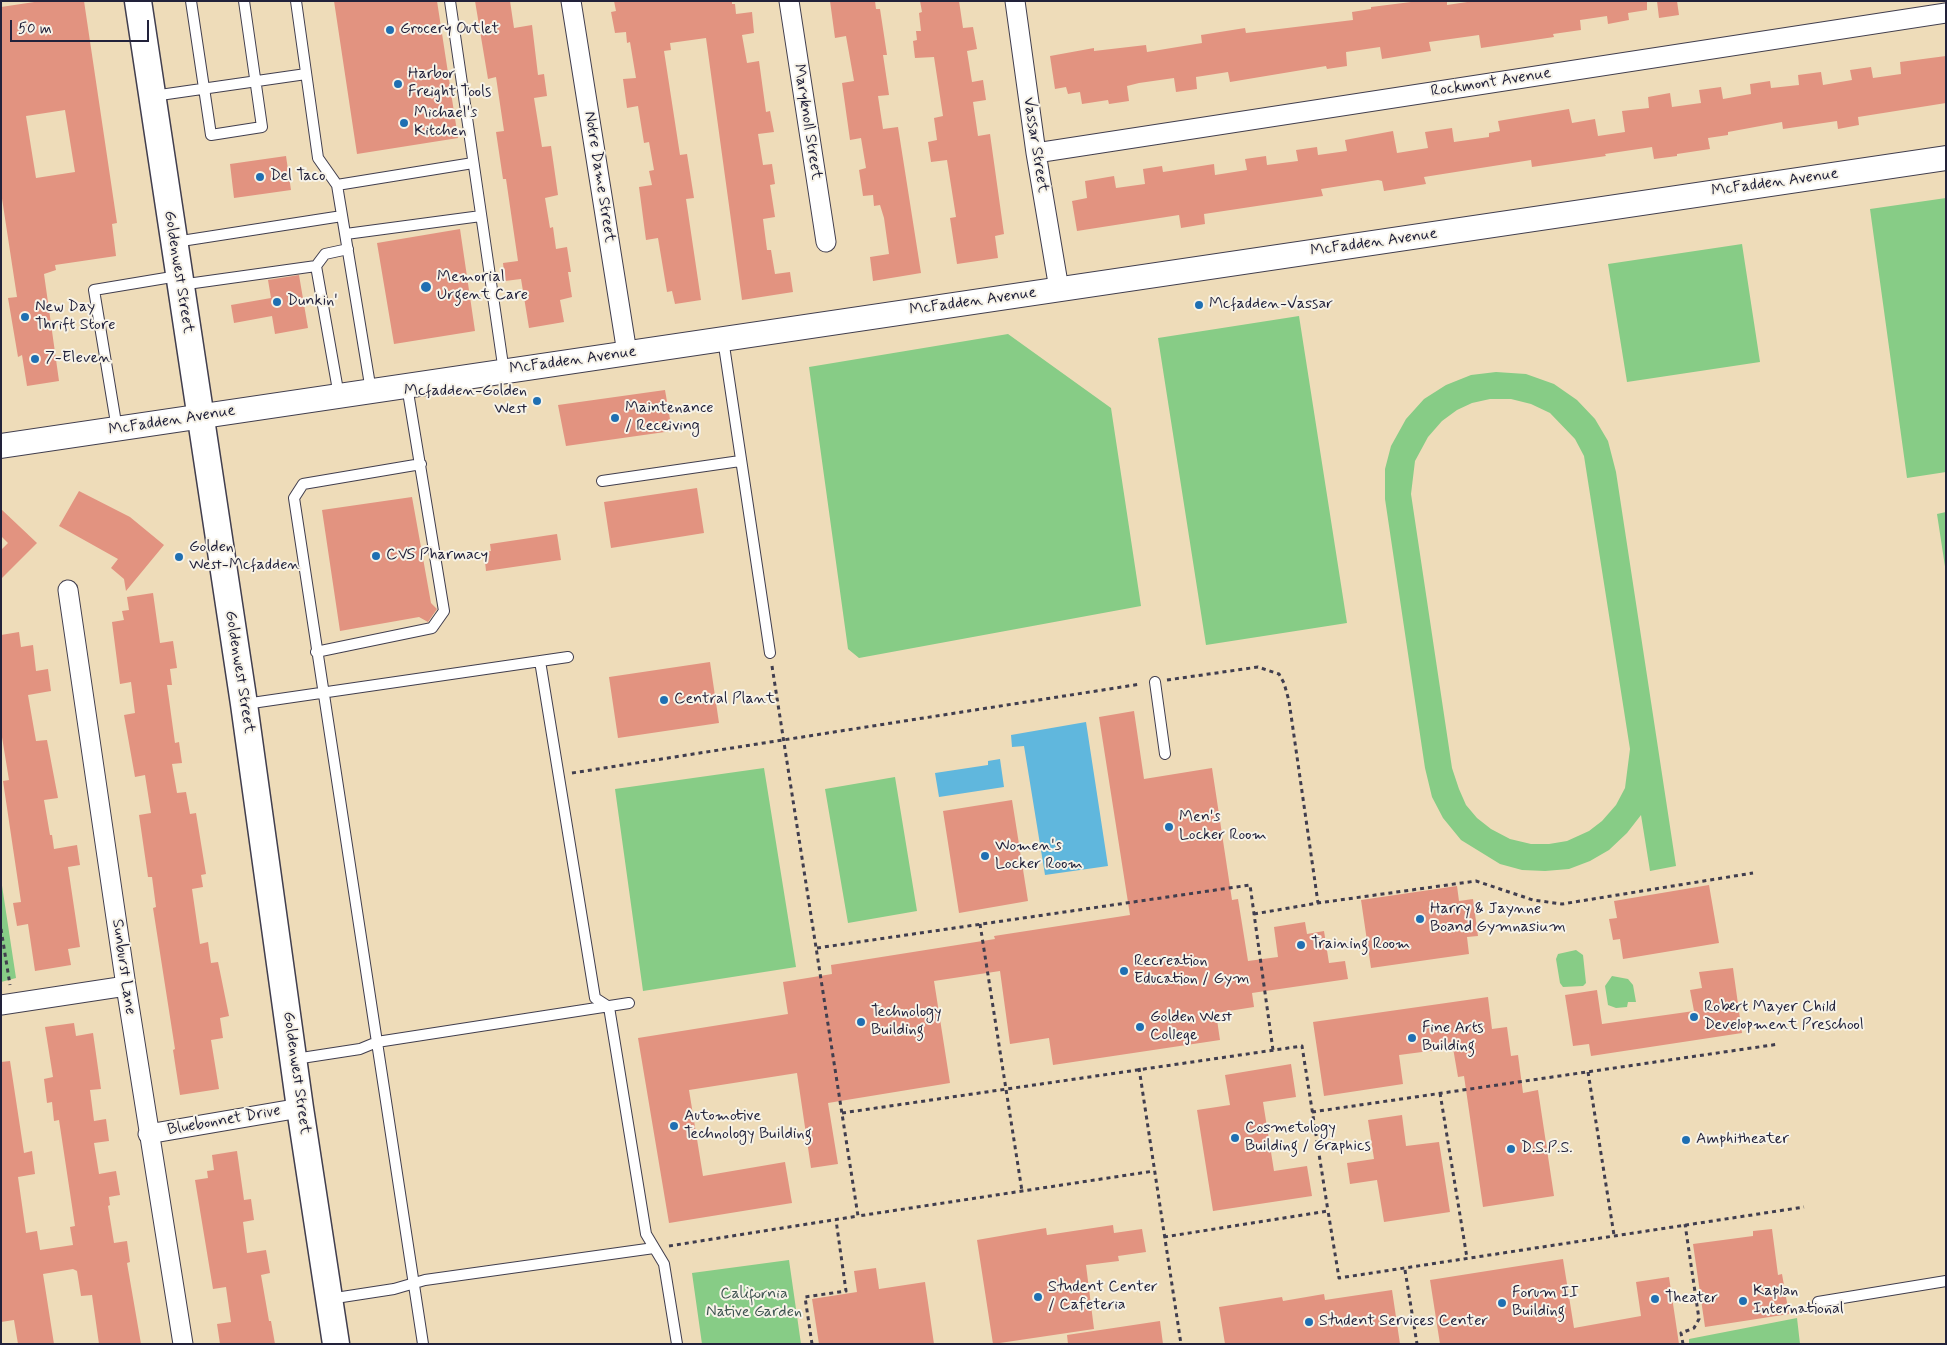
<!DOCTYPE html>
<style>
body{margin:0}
#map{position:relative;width:1947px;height:1345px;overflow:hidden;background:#eedcb9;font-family:Mynerve,sans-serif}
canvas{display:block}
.frame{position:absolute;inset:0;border:2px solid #22223b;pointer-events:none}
.scale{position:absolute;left:10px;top:20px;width:139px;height:22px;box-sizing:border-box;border:2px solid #22223b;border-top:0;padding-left:6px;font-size:15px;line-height:18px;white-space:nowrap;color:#22223b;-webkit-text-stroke:4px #f7f3e8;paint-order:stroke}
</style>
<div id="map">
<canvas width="1947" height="1345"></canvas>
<div class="frame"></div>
<div class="scale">50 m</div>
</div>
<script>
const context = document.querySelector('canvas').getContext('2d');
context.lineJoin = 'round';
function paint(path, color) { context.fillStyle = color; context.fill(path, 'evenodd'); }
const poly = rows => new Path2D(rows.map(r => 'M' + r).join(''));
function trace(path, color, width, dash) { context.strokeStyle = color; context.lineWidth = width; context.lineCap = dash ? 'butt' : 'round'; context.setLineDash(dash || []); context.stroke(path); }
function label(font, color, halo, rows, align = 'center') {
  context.font = font + ' Mynerve,sans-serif'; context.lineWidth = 4; context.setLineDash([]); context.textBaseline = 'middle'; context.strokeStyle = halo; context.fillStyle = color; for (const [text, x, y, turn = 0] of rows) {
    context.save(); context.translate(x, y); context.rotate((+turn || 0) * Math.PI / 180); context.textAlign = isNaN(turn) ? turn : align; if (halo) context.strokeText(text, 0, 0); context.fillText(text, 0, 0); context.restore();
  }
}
const green = poly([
 [1946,198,1946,472,1907,478,1870,209],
 [1742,244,1760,362,1627,382,1608,264],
 [1299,316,1347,623,1206,645,1158,338],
 [1008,334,1111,408,1141,606,859,658,848,649,809,367],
 [1496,372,1526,374,1554,384,1577,400,1595,419,1608,441,1616,472,1676,866,1650,871,1641,815,1627,833,1609,850,1590,861,1569,869,1545,871,1522,870,1500,864,1461,840,1443,818,1432,797,1425,768,1385,499,1385,469,1391,446,1406,419,1424,399,1446,385,1471,375],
 [1490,399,1511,399,1531,404,1550,413,1575,439,1584,456,1630,749,1625,788,1616,805,1602,821,1589,831,1567,841,1549,844,1531,844,1510,839,1491,829,1477,818,1466,805,1459,789,1452,768,1411,494,1415,461,1428,437,1442,421,1457,410,1472,403],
 [1946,512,1946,573,1937,514],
 [764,768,796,967,643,991,615,789],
 [895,777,917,911,848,923,825,789],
 [1,879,16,978,1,982],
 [1576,950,1583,955,1586,983,1583,986,1563,987,1560,983,1556,959,1558,954],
 [1612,976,1628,979,1633,985,1636,1002,1628,1002,1627,1007,1616,1008,1608,1005,1605,986],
 [789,1260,801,1344,702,1344,692,1273],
 [1797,1318,1800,1344,1689,1344,1689,1339]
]);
const water = poly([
 [1086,722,1108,866,1045,875,1024,746,1012,747,1011,735],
 [1000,759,1004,787,939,797,935,773,988,765,988,761]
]);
const building = poly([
 [41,1,84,1,117,223,112,224,116,256,55,265,56,270,44,274,59,381,27,386,22,355,18,357,8,298,17,297,1,192,1,7],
 [65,110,75,172,36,178,26,116],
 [334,1,437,1,458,138,357,154],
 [475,1,510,1,514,28,532,25,538,75,544,74,547,96,534,98,542,147,551,146,558,195,545,198,550,228,553,227,556,249,567,247,571,272,568,272,572,297,560,300,564,322,529,328,521,279,505,281,503,263,518,261,506,179,503,179,496,132,504,131,496,77,488,79],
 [614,1,732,1,732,4,735,4,736,14,752,12,754,33,742,35,747,63,759,61,766,112,770,111,774,132,758,134,763,165,772,164,775,184,770,185,775,217,763,219,767,250,771,250,775,274,790,272,793,292,742,300,706,38,670,43,671,50,664,51,680,155,687,154,694,198,686,199,701,300,675,304,672,291,667,292,658,238,646,240,639,187,652,185,649,171,654,170,649,142,644,143,638,106,627,108,623,79,636,78,630,42,627,43,626,32,615,33,611,12,616,11],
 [830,1,875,1,876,9,880,9,887,55,883,55,889,95,878,96,883,129,898,127,921,273,873,281,870,257,889,254,884,218,880,205,874,206,873,195,863,196,859,170,866,168,861,138,850,140,842,83,854,81,846,36,835,38],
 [920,1,959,1,963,28,973,27,977,49,967,51,972,82,983,80,986,100,973,102,978,136,990,134,1004,234,995,236,998,258,957,264,950,218,956,217,947,160,931,162,928,142,937,140,934,118,943,116,934,57,915,58,913,41,917,40,916,31,921,31,919,13,922,12],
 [1419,1,1447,1,1447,5,1474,1,1647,1,1647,10,1628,13,1629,20,1608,24,1607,16,1580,20,1581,30,1553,34,1554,37,1481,48,1479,35,1429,42,1431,51,1382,59,1380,47,1346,52,1347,66,1327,69,1326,66,1230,82,1228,72,1196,77,1197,89,1176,92,1174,78,1139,83,1127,86,1129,101,1109,104,1108,100,1082,104,1080,92,1068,94,1066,87,1055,89,1050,56,1094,48,1094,51,1146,45,1147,52,1202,43,1201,35,1245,28,1246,33,1353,20,1352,12,1371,9,1371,7],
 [1657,1,1677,1,1679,15,1659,18],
 [1946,56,1946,103,1858,117,1859,125,1838,129,1837,121,1783,129,1782,122,1728,132,1728,135,1708,138,1710,149,1677,154,1677,156,1654,159,1652,147,1605,154,1606,156,1532,167,1531,160,1424,177,1426,184,1384,191,1382,181,1378,180,1321,189,1323,196,1204,214,1205,224,1181,228,1179,215,1077,231,1072,201,1087,198,1085,181,1114,176,1116,188,1145,184,1143,169,1162,166,1163,172,1214,164,1215,175,1247,170,1245,159,1266,156,1267,165,1298,161,1296,150,1317,147,1318,155,1347,151,1345,140,1393,131,1397,153,1428,148,1425,132,1452,128,1454,142,1489,137,1489,133,1500,131,1498,121,1569,109,1572,123,1595,119,1598,136,1625,132,1622,111,1649,108,1648,97,1670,93,1672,107,1701,103,1699,90,1721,87,1723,99,1751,94,1750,84,1770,81,1771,88,1799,85,1798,75,1821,72,1823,85,1852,80,1850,70,1871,67,1873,78,1901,74,1900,62],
 [286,156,291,190,234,198,230,164],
 [460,229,475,331,394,344,377,243],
 [299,275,308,328,275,334,272,316,234,323,231,305,271,298,268,280],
 [665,390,672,431,566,446,558,405],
 [697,488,704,533,611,548,604,502],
 [79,491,130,517,164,545,126,591,124,579,111,568,118,559,59,526],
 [412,497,431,603,437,609,428,622,419,617,340,631,322,510],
 [1,509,37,543,1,579,1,550,8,543,1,536],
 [557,534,561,560,486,571,484,552,491,551,490,544],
 [153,593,160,643,173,641,177,668,170,669,172,685,167,685,175,743,179,742,182,763,172,764,177,793,186,792,190,814,196,813,206,874,201,875,203,887,192,889,200,944,208,942,211,963,218,962,229,1016,220,1018,223,1038,211,1040,219,1089,180,1095,173,1050,175,1049,153,908,156,907,152,877,148,877,139,815,151,813,145,775,135,777,124,715,135,713,131,682,120,684,112,622,124,620,122,611,129,610,127,597],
 [19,632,21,647,33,645,36,671,48,669,51,691,28,695,36,741,47,740,58,798,44,800,50,835,52,835,54,849,77,845,80,865,68,867,80,947,68,949,71,965,35,971,28,924,17,926,13,903,21,902,3,781,9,780,1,731,1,635],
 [710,662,719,723,618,738,609,677],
 [1134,711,1144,779,1212,768,1232,900,1238,899,1248,961,1278,957,1274,927,1305,922,1307,934,1324,931,1329,963,1345,961,1348,979,1252,993,1254,1007,1216,1013,1220,1040,1053,1065,1049,1038,1010,1044,1000,971,934,981,950,1083,828,1103,838,1164,811,1168,797,1073,689,1090,703,1176,785,1162,792,1203,669,1223,638,1038,788,1014,783,982,832,974,831,965,995,939,994,936,1130,915,1099,717],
 [1012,800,1028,901,959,913,943,811],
 [1709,885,1719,943,1623,959,1620,939,1613,940,1609,919,1617,918,1614,901],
 [1457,886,1459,901,1473,899,1478,936,1467,937,1469,954,1371,968,1361,900],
 [1733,968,1742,1033,1591,1056,1589,1044,1573,1046,1565,995,1597,990,1602,1024,1694,1011,1690,990,1702,988,1699,972],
 [1488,997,1492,1029,1507,1027,1511,1056,1518,1055,1523,1093,1538,1090,1554,1196,1483,1207,1464,1076,1458,1077,1453,1048,1399,1055,1403,1084,1324,1096,1313,1022],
 [74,1023,76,1036,93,1033,101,1089,90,1090,94,1121,106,1119,109,1141,94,1143,99,1174,116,1171,120,1195,109,1197,110,1205,108,1206,114,1243,127,1241,130,1262,127,1263,141,1344,99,1344,92,1295,81,1296,77,1271,73,1269,43,1274,54,1344,18,1344,14,1320,1,1322,1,1062,10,1061,24,1153,32,1151,35,1174,18,1177,26,1233,37,1231,40,1250,73,1245,70,1227,75,1226,59,1120,54,1121,52,1102,47,1103,44,1079,53,1077,45,1027],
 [1291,1064,1296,1097,1263,1102,1274,1171,1307,1166,1312,1196,1213,1211,1197,1110,1230,1105,1225,1075],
 [1402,1115,1406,1146,1439,1142,1450,1212,1384,1222,1377,1180,1350,1184,1347,1163,1374,1159,1368,1120],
 [237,1151,244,1200,251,1199,254,1220,243,1222,247,1253,266,1250,270,1273,261,1275,269,1321,271,1321,275,1344,220,1344,217,1324,231,1322,226,1287,213,1289,195,1180,208,1178,207,1171,214,1170,212,1155],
 [1113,1225,1114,1233,1142,1229,1146,1252,1118,1256,1119,1261,1086,1265,1094,1329,993,1344,977,1240,1046,1228,1047,1235],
 [1772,1229,1778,1275,1782,1274,1789,1314,1705,1327,1693,1244,1753,1236,1753,1231],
 [1563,1259,1574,1328,1641,1316,1636,1282,1669,1277,1679,1344,1440,1344,1430,1280],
 [876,1268,879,1289,925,1282,934,1344,819,1344,812,1299,857,1292,854,1271],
 [1392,1290,1400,1344,1225,1344,1219,1307,1282,1297,1283,1301,1324,1294,1325,1300],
 [1160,1321,1163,1344,1068,1344,1067,1335]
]);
const path = poly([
 [772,666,858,1216,1154,1171],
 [1167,680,1258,667,1279,674,1284,683,1289,701,1318,903],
 [572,773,1141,684],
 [1254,914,1318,903,1476,881,1533,900,1562,904,1753,873],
 [980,924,1022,1191],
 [1,929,10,985],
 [817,948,1250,885,1273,1050],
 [1139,1068,1181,1344],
 [1588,1072,1614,1235],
 [1440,1093,1467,1258],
 [1312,1112,1779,1044],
 [842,1113,1302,1046,1328,1211],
 [1164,1237,1328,1211,1339,1278,1804,1207],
 [669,1246,858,1216],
 [1405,1270,1417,1344],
 [812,1344,805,1297,846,1291,836,1220],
 [1683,1344,1681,1333,1694,1328,1699,1319,1685,1224]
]);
const service = poly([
 [191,1,211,135,262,127,244,1],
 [296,1,318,158,337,185,371,391],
 [450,1,504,372],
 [153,96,306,74],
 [337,185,473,163],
 [346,234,481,216],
 [175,242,342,216],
 [316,266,325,254,348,249],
 [180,285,316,266,339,396],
 [723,339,770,653],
 [117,429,94,290,178,276],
 [421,464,303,484,294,498,423,1344],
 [602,481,740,461],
 [316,652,432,628,444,611,407,386],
 [540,661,595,998,609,1007,646,1234,664,1264,677,1344],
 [1155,682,1165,754],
 [245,704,568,657],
 [295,1059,360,1049,377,1042,629,1003],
 [329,1299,394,1289,425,1280,654,1248],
 [1818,1302,1946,1281]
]);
const minor = poly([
 [571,1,627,353],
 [789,1,826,242],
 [1015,1,1036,153,1059,289],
 [1036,153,1946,13],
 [68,590,126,986,183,1344],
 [1,1005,126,986],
 [148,1134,300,1108]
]);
const tertiary = poly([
 [1,446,1946,158]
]);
const secondary = poly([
 [138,1,244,704,300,1108,336,1344]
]);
const markers = [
 [390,30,5,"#1f6fb2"],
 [398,84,5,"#1f6fb2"],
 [404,123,5,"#1f6fb2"],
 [260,177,5,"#1f6fb2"],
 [426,287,6,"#1f6fb2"],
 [277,302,5,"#1f6fb2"],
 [1199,305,5,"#1f6fb2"],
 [25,317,5,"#1f6fb2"],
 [35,359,5,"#1f6fb2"],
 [537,401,5,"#1f6fb2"],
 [615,418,5,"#1f6fb2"],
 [376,556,5,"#1f6fb2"],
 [179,557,5,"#1f6fb2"],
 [664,700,5,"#1f6fb2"],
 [1169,827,5,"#1f6fb2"],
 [985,856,5,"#1f6fb2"],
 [1420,919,5,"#1f6fb2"],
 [1301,945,5,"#1f6fb2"],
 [1124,971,5,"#1f6fb2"],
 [1694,1017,5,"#1f6fb2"],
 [861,1022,5,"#1f6fb2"],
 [1140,1027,5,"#1f6fb2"],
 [1412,1038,5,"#1f6fb2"],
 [674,1126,5,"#1f6fb2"],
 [1235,1138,5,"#1f6fb2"],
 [1686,1140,5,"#1f6fb2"],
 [1511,1149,5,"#1f6fb2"],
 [1038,1297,5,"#1f6fb2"],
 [1655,1299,5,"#1f6fb2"],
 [1743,1301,5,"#1f6fb2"],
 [1502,1303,5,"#1f6fb2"],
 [1309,1322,5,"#1f6fb2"]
];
const poiNames = [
 ["Grocery Outlet",400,30],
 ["Harbor",408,75],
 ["Freight Tools",408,93],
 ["Michael's",414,114],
 ["Kitchen",414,132],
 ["Del Taco",270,177],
 ["Memorial",437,278],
 ["Urgent Care",437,296],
 ["Dunkin'",287,302],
 ["Mcfadden-Vassar",1209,305],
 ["New Day",35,308],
 ["Thrift Store",35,326],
 ["7-Eleven",45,359],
 ["Mcfadden-Golden",527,392,"right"],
 ["West",527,410,"right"],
 ["Maintenance",625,409],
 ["/ Receiving",625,427],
 ["Golden",189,548],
 ["West-Mcfadden",189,566],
 ["CVS Pharmacy",386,556],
 ["Central Plant",674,700],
 ["Men's",1179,818],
 ["Locker Room",1179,836],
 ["Women's",995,847],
 ["Locker Room",995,865],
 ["Harry & Jaynne",1430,910],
 ["Boand Gymnasium",1430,928],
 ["Training Room",1311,945],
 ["Recreation",1134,962],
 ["Education / Gym",1134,980],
 ["Robert Mayer Child",1704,1008],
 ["Development Preschool",1704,1026],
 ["Technology",871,1013],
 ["Building",871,1031],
 ["Golden West",1150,1018],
 ["College",1150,1036],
 ["Fine Arts",1422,1029],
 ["Building",1422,1047],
 ["Automotive",684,1117],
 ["Technology Building",684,1135],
 ["Cosmetology",1245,1129],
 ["Building / Graphics",1245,1147],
 ["Amphitheater",1696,1140],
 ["D.S.P.S.",1521,1149],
 ["Student Center",1048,1288],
 ["/ Cafeteria",1048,1306],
 ["Kaplan",1753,1292],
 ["International",1753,1310],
 ["Forum II",1512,1294],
 ["Building",1512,1312],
 ["Theater",1665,1299],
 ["Student Services Center",1319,1322]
];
const streetNames = [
 ["Rockmont Avenue",1491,83,-9],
 ["Maryknoll Street",807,122,81],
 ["Vassar Street",1035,145,81],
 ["Notre Dame Street",599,177,81],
 ["McFadden Avenue",1775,183,-8],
 ["McFadden Avenue",1374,243,-8],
 ["Goldenwest Street",178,272,81],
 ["McFadden Avenue",973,302,-8],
 ["McFadden Avenue",573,361,-8],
 ["McFadden Avenue",172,421,-9],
 ["Goldenwest Street",239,672,81],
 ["Sunburst Lane",123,967,82],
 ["Goldenwest Street",296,1073,82],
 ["Bluebonnet Drive",224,1121,-10]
];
const parkNames = [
 ["California",754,1295],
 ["Native Garden",754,1313]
];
paint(green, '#87cc86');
paint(water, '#60b7dd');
paint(building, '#e29380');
trace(service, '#413e4e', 12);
trace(minor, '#413e4e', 21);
trace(tertiary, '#413e4e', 26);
trace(secondary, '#413e4e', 29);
trace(path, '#413e4e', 3, [4, 4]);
trace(service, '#fff', 10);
trace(minor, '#fff', 19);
trace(tertiary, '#fff', 24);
trace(secondary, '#fff', 26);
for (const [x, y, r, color] of markers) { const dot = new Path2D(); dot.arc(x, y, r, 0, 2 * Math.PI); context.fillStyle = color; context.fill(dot); trace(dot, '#f7f3e8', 2); }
label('16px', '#22223b', '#f7f3e8', poiNames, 'left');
label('16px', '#22223b', '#f7f3e8', streetNames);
label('16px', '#405552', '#f7f3e8', parkNames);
</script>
